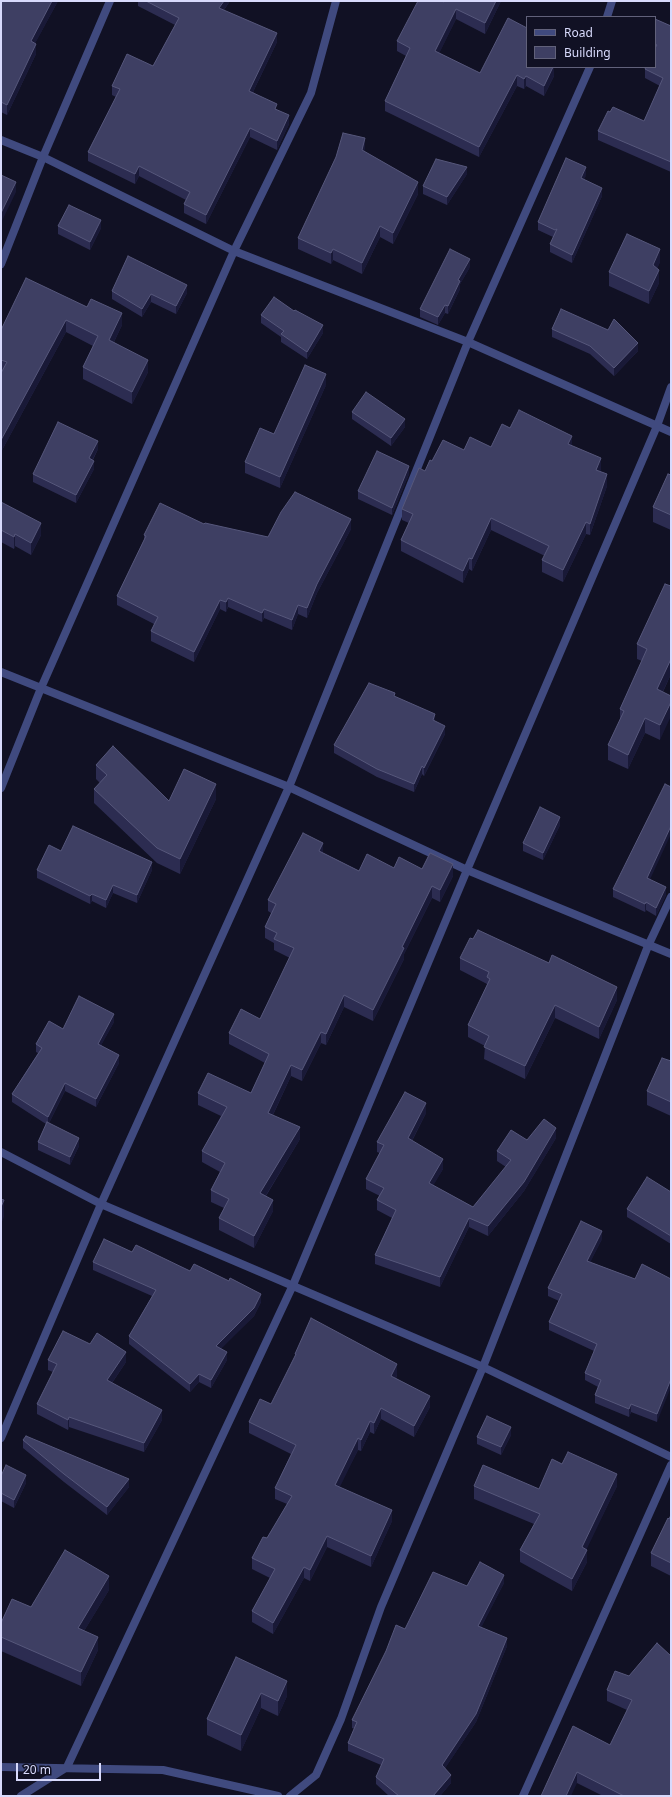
<!DOCTYPE html>
<style>
body{margin:0}
#map{position:relative;width:672px;height:1797px;overflow:hidden;background:#111124;font-family:"Noto Sans",sans-serif}
canvas{display:block}
.frame{position:absolute;inset:0;border:2px solid #d8dafc;pointer-events:none}
.legend{position:absolute;left:526px;top:16px;width:130px;height:52px;box-sizing:border-box;background:#111124;border:1px solid #61617a;margin:0;padding:5px 7px;list-style:none;font-size:12px;color:#d8dafc}
.legend li{display:flex;align-items:center;gap:8px;height:20px}
.legend b{width:20px;border:1px solid #61617a}
.scale{position:absolute;left:16px;top:1763px;width:85px;height:18px;box-sizing:border-box;border:2px solid #d8dafc;border-top:0;padding-left:5px;font-size:12px;line-height:14px;white-space:nowrap;color:#d8dafc;-webkit-text-stroke:3px #111124;paint-order:stroke}
</style>
<div id="map">
<canvas width="672" height="1797"></canvas>
<div class="frame"></div>
<ul class="legend">
<li><b style="height:5px;background:#404a7f"></b>Road</li>
<li><b style="height:11px;background:#3e3f63"></b>Building</li>
</ul>
<div class="scale">20 m</div>
</div>
<script>
const context = document.querySelector('canvas').getContext('2d');
context.lineJoin = 'round';
const poly = rows => new Path2D(rows.map(r => 'M' + r).join(''));
function trace(path, color, width, dash) { context.strokeStyle = color; context.lineWidth = width; context.lineCap = dash ? 'butt' : 'round'; context.setLineDash(dash || []); context.stroke(path); }
function paint(path, color) { context.fillStyle = color; context.fill(path, 'evenodd'); }
const minor = poly([
 [607,17,612,1],
 [1,140,43,157,234,251,468,342,671,432],
 [1,264,43,157,110,1],
 [1,672,289,787,467,870,671,954],
 [1,788,41,688,234,251,311,93,336,1],
 [1,1152,101,1204,483,1367,671,1457],
 [1,1438,101,1204,289,787,468,342,590,67],
 [1,1767,163,1770,278,1796],
 [21,1796,67,1767,293,1285,467,870,657,426,671,387],
 [290,1796,316,1775,341,1719,381,1607,483,1367,648,946,671,897],
 [523,1796,671,1465]
]);
const wall = poly([
 [1,1,58,1,35,43,36,54,7,115,1,112],
 [138,1,230,1,224,10,277,42,253,92,277,110,289,124,277,150,250,137,206,224,184,213,184,204,186,200,139,176,135,184,88,161,88,152,116,97,112,95,112,86,153,66,175,25,138,6],
 [501,1,485,34,456,19,439,53,480,73,527,67,554,67,554,76,544,96,526,86,524,89,517,86,479,157,385,111,385,101,406,56,397,51,397,41,444,2],
 [655,19,671,26,671,172,598,140,598,131,610,112,644,121,660,86,645,78,645,69,655,67],
 [365,149,364,151,418,194,393,244,380,237,362,274,333,260,331,264,298,249,298,238],
 [467,174,447,205,423,194,423,186],
 [586,175,584,179,602,196,572,263,550,252,550,244,553,237,538,230,538,222],
 [58,226,101,228,90,250,58,234],
 [660,262,657,268,659,283,649,304,609,286,609,272],
 [470,267,460,284,460,289,448,314,445,313,438,325,420,317,420,309],
 [26,278,122,325,114,342,148,372,132,404,83,379,83,367,93,346,66,332,1,452,1,373,2,372,1,371,1,330],
 [112,291,187,293,176,314,151,302,142,317,112,299],
 [261,315,323,333,307,359,281,342,281,337,261,323],
 [552,329,638,351,614,376,590,354,552,337],
 [326,385,280,488,245,473,245,462],
 [352,412,405,427,391,446,352,419],
 [510,428,572,446,601,469,600,471,607,486,590,535,586,534,563,582,542,572,542,560,545,556,491,530,472,571,469,569,463,583,401,551,401,540,409,523,402,520,402,509,425,471,432,461,464,450,491,447],
 [98,449,93,460,94,469,76,503,33,482,33,474],
 [409,474,392,515,358,499,358,491],
 [671,475,671,530,653,522,653,507],
 [1,502,41,535,31,555,15,546,14,549,1,542],
 [204,524,268,537,351,529,317,593,307,618,298,614,292,630,264,618,262,622,228,607,226,612,220,609,194,662,151,641,151,631,154,624,117,605,117,596,144,540,144,535],
 [671,586,671,674,663,692,660,740,645,733,628,769,608,760,608,745,620,720,620,709,642,661,637,659,637,644],
 [395,697,435,722,445,734,424,776,422,774,414,792,377,777,334,753,334,745],
 [96,765,169,801,216,799,180,874,157,863,94,803,94,789,100,783,96,779],
 [560,825,543,860,523,851,523,843],
 [61,851,152,870,137,903,113,893,106,908,92,901,90,904,37,878,37,870],
 [323,853,359,871,394,868,422,869,453,876,440,902,432,898,404,954,404,959,373,1021,344,1007,326,1045,321,1043,302,1081,291,1076,273,1115,300,1139,266,1196,273,1211,254,1248,219,1230,219,1218,224,1208,211,1202,211,1190,220,1172,202,1162,202,1151,221,1116,198,1105,198,1093,251,1093,265,1063,229,1044,229,1033,260,1019,290,958,274,950,274,943,265,938,265,927,271,913,268,911,268,900],
 [650,879,666,895,656,916,646,910,645,912,613,897,613,889],
 [460,958,617,1000,599,1039,555,1018,525,1079,484,1059,485,1046,468,1037,468,1025,487,985,487,984,460,970],
 [114,1022,101,1045,119,1063,96,1107,65,1091,49,1123,79,1146,70,1165,38,1150,38,1142,46,1124,12,1102,12,1094,38,1053,36,1052,36,1044,63,1029],
 [671,1061,671,1116,647,1105,647,1091],
 [426,1113,412,1141,443,1169,433,1185,473,1207,506,1167,497,1161,497,1151,527,1140,556,1138,524,1191,488,1236,469,1227,440,1287,375,1264,375,1255,392,1218,377,1210,377,1200,380,1196,366,1189,366,1179,380,1153,377,1152,377,1142],
 [671,1192,671,1244,627,1217,627,1209],
 [602,1239,590,1262,635,1279,671,1279,657,1422,631,1412,629,1417,595,1403,595,1395,598,1387,585,1380,585,1373,594,1351,549,1330,549,1322,559,1301,548,1296,548,1288],
 [132,1252,190,1271,261,1302,254,1316,221,1348,227,1360,211,1388,199,1382,190,1392,129,1344,129,1336,152,1296,93,1270,93,1262],
 [295,1354,397,1375,396,1378,430,1407,414,1437,381,1419,374,1434,370,1432,361,1451,358,1450,339,1487,392,1521,371,1567,327,1547,310,1581,304,1578,273,1634,252,1622,252,1611,270,1578,252,1569,252,1558,267,1538,287,1504,275,1499,275,1488,291,1454,249,1433,249,1422,271,1404,295,1357],
 [48,1360,126,1362,112,1383,162,1420,144,1452,69,1427,68,1430,37,1414,37,1404,53,1372,48,1370],
 [511,1435,501,1455,477,1444,477,1437],
 [23,1440,129,1487,107,1515,64,1482,23,1448],
 [562,1464,617,1486,586,1549,587,1562,572,1591,520,1562,520,1550,534,1524,474,1499,474,1486,539,1489],
 [1,1476,26,1483,14,1508,1,1501],
 [671,1515,671,1576,651,1566,651,1553],
 [504,1583,481,1627,507,1646,476,1722,445,1768,451,1783,440,1796,389,1796,376,1784,376,1777,381,1765,348,1751,348,1743,355,1729,352,1728,352,1720,405,1629,467,1586],
 [109,1590,84,1631,98,1650,81,1686,1,1651,1,1623],
 [236,1657,287,1696,278,1716,261,1708,241,1751,207,1735,207,1719],
 [629,1676,671,1796,603,1796,577,1783,541,1796,610,1745,627,1710,607,1701,607,1690]
]);
const shadedWall = poly([
 [52,1,58,1,31,51,31,41],
 [224,1,230,1,219,17,219,8],
 [496,1,501,1,485,34,485,23],
 [456,9,456,19,435,62,435,51],
 [277,33,277,42,249,100,249,91],
 [36,44,36,54,7,115,7,105],
 [553,67,554,67,554,76,544,96,544,86],
 [517,75,517,86,479,157,479,147],
 [526,76,526,86,524,89,524,79],
 [289,115,289,124,277,150,277,141],
 [250,128,250,137,206,224,206,215],
 [365,138,365,149,362,161,362,150],
 [139,166,139,176,135,184,135,174],
 [467,167,467,174,447,205,447,197],
 [586,167,586,175,581,186,581,178],
 [16,182,16,192,1,223,1,213],
 [418,182,418,194,393,244,393,233],
 [602,188,602,196,572,263,572,255],
 [101,220,101,228,90,250,90,242],
 [380,226,380,237,362,274,362,263],
 [333,249,333,260,331,264,331,253],
 [660,249,660,262,653,279,653,265],
 [470,259,470,267,460,284,460,289,448,314,448,306,458,280],
 [659,270,659,283,649,304,649,291],
 [187,285,187,293,176,314,176,306],
 [151,294,151,302,142,317,142,309],
 [445,305,445,313,438,325,438,317],
 [122,313,122,325,109,352,109,340],
 [66,320,66,332,1,452,1,440],
 [323,325,323,333,307,359,307,352],
 [638,343,638,351,614,376,614,368],
 [148,360,148,372,132,404,132,392],
 [326,374,326,385,280,488,280,477],
 [405,419,405,427,391,446,391,438],
 [572,436,572,447,568,444],
 [98,441,98,449,89,466,89,458],
 [601,458,601,469,596,481,596,470],
 [94,461,94,469,76,503,76,495],
 [409,466,409,474,392,515,392,508],
 [607,474,607,486,590,535,590,524],
 [491,518,491,530,472,571,472,559],
 [351,519,351,529,317,593,307,618,307,608,317,584],
 [586,522,586,534,563,582,563,570],
 [41,523,41,535,31,555,31,543],
 [15,534,15,546,14,549,14,537],
 [469,558,469,569,463,583,463,571],
 [228,598,228,607,226,612,226,602],
 [220,600,220,609,194,662,194,652],
 [298,605,298,614,292,630,292,620],
 [264,609,264,618,262,622,262,613],
 [671,659,671,674,657,704,657,689],
 [671,702,671,716,660,740,660,725],
 [435,714,435,722,433,720],
 [645,718,645,733,628,769,628,755],
 [445,726,445,734,424,776,424,768],
 [422,766,422,774,414,792,414,784],
 [216,784,216,799,180,874,180,859],
 [560,817,560,825,543,860,543,853],
 [671,826,671,834,647,886,647,878],
 [323,843,323,855,319,851],
 [152,862,152,870,137,903,137,895],
 [453,864,453,876,440,902,440,890],
 [113,885,113,893,106,908,106,900],
 [432,886,432,898,404,954,404,959,373,1021,373,1010,402,947],
 [666,887,666,895,656,916,656,908],
 [92,894,92,901,90,904,90,896],
 [646,902,646,910,645,912,645,904],
 [617,987,617,1000,599,1039,599,1027],
 [344,995,344,1007,326,1045,326,1034],
 [555,1005,555,1018,525,1079,525,1066],
 [114,1014,114,1022,98,1051,98,1044],
 [321,1032,321,1043,302,1081,302,1070],
 [119,1055,119,1063,96,1107,96,1099],
 [291,1065,291,1076,268,1125,268,1113],
 [65,1083,65,1091,48,1125,48,1117],
 [426,1103,426,1113,408,1148,408,1138],
 [300,1127,300,1139,260,1205,260,1193],
 [556,1128,556,1138,524,1191,488,1236,488,1226],
 [79,1138,79,1146,70,1165,70,1157],
 [443,1159,443,1169,429,1193,429,1183],
 [4,1200,4,1217,1,1224,1,1207],
 [273,1200,273,1211,254,1248,254,1236],
 [469,1218,469,1227,440,1287,440,1277],
 [602,1231,602,1239,587,1269,587,1261],
 [261,1294,261,1302,254,1316,216,1354,216,1346],
 [126,1352,126,1362,107,1390,107,1380],
 [227,1352,227,1360,211,1388,211,1380],
 [397,1364,397,1375,391,1387,391,1376],
 [199,1374,199,1382,190,1392,190,1384],
 [671,1379,671,1387,657,1422,657,1414],
 [430,1396,430,1407,414,1437,414,1426],
 [631,1404,631,1412,629,1417,629,1409],
 [381,1408,381,1419,374,1434,374,1423],
 [162,1410,162,1420,144,1452,144,1443],
 [69,1417,69,1427,68,1430,68,1420],
 [370,1421,370,1432,361,1451,361,1440],
 [511,1427,511,1435,501,1455,501,1447],
 [358,1438,358,1450,335,1497,335,1485],
 [617,1474,617,1486,582,1559,582,1547],
 [26,1475,26,1483,14,1508,14,1500],
 [129,1479,129,1487,107,1515,107,1507],
 [392,1510,392,1521,371,1567,371,1556],
 [327,1536,327,1547,310,1581,310,1570],
 [587,1550,587,1562,572,1591,572,1579],
 [304,1567,304,1578,273,1634,273,1623],
 [504,1575,504,1583,478,1634,478,1626],
 [109,1576,109,1590,78,1641,78,1628],
 [98,1637,98,1650,81,1686,81,1672],
 [507,1638,507,1646,476,1722,442,1773,442,1765],
 [287,1681,287,1696,278,1716,278,1701],
 [261,1693,261,1708,241,1751,241,1735],
 [577,1772,577,1783,571,1796,566,1796],
 [451,1775,451,1783,440,1796,433,1796]
]);
const building = poly([
 [1,1,52,1,31,41,36,44,7,105,1,102,1,1],
 [146,1,224,1,219,8,277,33,249,91,277,104,275,109,289,115,277,141,250,128,206,215,184,204,190,192,139,166,135,174,88,152,120,89,112,86,127,54,153,66,179,18,146,1],
 [418,1,442,1,444,2,445,1,496,1,485,23,456,9,435,51,480,73,508,18,527,28,527,67,553,67,544,86,526,76,524,79,517,75,479,147,385,101,410,48,397,41,418,1],
 [655,19,671,26,671,162,598,131,608,111,610,112,613,107,644,121,663,78,645,69,646,67,655,67,655,48,657,45,655,44,655,19],
 [343,133,365,138,362,150,418,182,393,233,380,226,362,263,333,249,331,253,298,238,336,157,343,133],
 [566,158,586,167,581,178,602,188,572,255,550,244,557,229,555,230,538,222,566,158],
 [436,159,467,167,447,197,423,186,436,159],
 [1,175,16,182,1,213,1,175],
 [69,205,101,220,90,242,58,226,69,205],
 [627,234,660,249,653,265,659,270,649,291,609,272,627,234],
 [450,249,470,259,458,280,460,281,448,306,445,305,438,317,420,309,450,249],
 [128,256,187,285,176,306,151,294,142,309,112,291,128,256],
 [26,278,87,307,91,299,122,313,109,340,148,360,132,392,83,367,98,336,66,320,1,440,1,373,7,362,1,360,1,330,26,278],
 [274,297,294,311,295,310,323,325,307,352,281,334,284,331,261,315,274,297],
 [561,309,608,330,614,319,638,343,614,368,590,346,552,329,561,309],
 [305,365,326,374,280,477,245,462,260,428,274,434,305,365],
 [366,392,405,419,391,438,352,412,366,392],
 [519,410,572,436,568,444,601,458,596,470,607,474,590,524,586,522,563,570,542,560,549,546,491,518,472,559,469,558,463,571,401,540,413,514,402,509,419,468,425,471,430,460,432,461,443,440,464,450,470,437,491,447,502,424,510,428,519,410],
 [58,422,98,441,89,458,94,461,76,495,33,474,58,422],
 [377,451,409,466,392,508,358,491,377,451],
 [668,474,671,475,671,515,653,507,668,474],
 [295,492,351,519,317,584,307,608,298,605,292,620,264,609,262,613,228,598,226,602,220,600,194,652,151,631,158,617,117,596,146,536,144,535,160,503,204,524,205,523,268,537,281,512,295,492],
 [1,502,41,523,31,543,15,534,14,537,1,530,1,502],
 [665,584,671,586,671,659,657,689,671,696,671,702,660,725,645,718,628,755,608,745,624,711,620,709,647,649,637,644,665,584],
 [369,683,395,693,394,696,435,714,433,720,445,726,424,768,422,766,414,784,377,769,334,745,369,683],
 [113,746,169,801,184,769,216,784,180,859,157,848,94,789,107,775,96,765,113,746],
 [665,784,671,787,671,826,647,878,666,887,656,908,646,902,645,904,613,889,665,784],
 [540,807,560,817,543,853,523,843,540,807],
 [73,826,152,862,137,895,113,885,106,900,92,894,90,896,37,870,49,845,61,851,73,826],
 [303,833,323,843,319,851,359,871,367,854,394,868,399,857,422,869,430,853,453,864,440,890,432,886,402,947,404,948,373,1010,344,995,326,1034,321,1032,302,1070,291,1065,268,1113,300,1127,260,1193,273,1200,254,1236,219,1218,229,1199,211,1190,225,1163,202,1151,227,1107,198,1093,208,1073,251,1093,269,1054,229,1033,241,1009,260,1019,294,948,274,939,277,933,265,927,276,904,268,900,303,833],
 [478,930,549,963,552,955,617,987,599,1027,555,1005,525,1066,484,1047,489,1036,468,1025,490,979,487,977,489,972,460,958,470,938,473,939,478,930],
 [79,996,114,1014,98,1044,119,1055,96,1099,65,1083,48,1117,12,1094,42,1048,36,1044,49,1021,63,1029,79,996],
 [662,1058,671,1061,671,1102,647,1091,662,1058],
 [405,1092,426,1103,408,1138,443,1159,429,1183,473,1207,511,1160,497,1151,511,1130,527,1140,544,1119,556,1128,524,1182,488,1226,469,1218,440,1277,375,1255,396,1210,377,1200,384,1188,366,1179,384,1145,377,1142,405,1092],
 [47,1122,79,1138,70,1157,38,1142,47,1122],
 [647,1177,671,1192,671,1236,627,1209,647,1177],
 [1,1199,4,1200,1,1207,1,1199],
 [581,1221,602,1231,587,1261,635,1279,642,1264,671,1279,671,1379,657,1414,631,1404,629,1409,595,1395,601,1380,585,1373,597,1344,549,1322,562,1294,548,1288,581,1221],
 [104,1239,132,1252,136,1245,190,1271,194,1264,229,1281,230,1278,261,1294,254,1308,216,1346,227,1352,211,1380,199,1374,190,1384,129,1336,156,1290,93,1262,104,1239],
 [311,1318,397,1364,391,1376,430,1396,414,1426,381,1408,374,1423,370,1421,361,1440,358,1438,335,1485,392,1510,371,1556,327,1536,310,1570,304,1567,273,1623,252,1611,275,1569,252,1558,263,1537,267,1538,292,1496,275,1488,296,1445,249,1422,260,1399,271,1404,296,1354,295,1354,311,1318],
 [63,1331,90,1344,97,1333,126,1352,107,1380,162,1410,144,1443,69,1417,68,1420,37,1404,57,1364,48,1360,63,1331],
 [487,1416,511,1427,501,1447,477,1437,487,1416],
 [26,1436,129,1479,107,1507,64,1474,23,1440,26,1436],
 [568,1452,617,1474,582,1547,587,1550,572,1579,520,1550,540,1514,474,1486,483,1465,539,1489,552,1459,562,1464,568,1452],
 [6,1465,26,1475,14,1500,1,1493,1,1476,6,1465],
 [671,1515,671,1563,651,1553,668,1518,669,1519,671,1515],
 [65,1550,109,1576,78,1628,98,1637,81,1672,1,1637,1,1623,12,1599,31,1607,65,1550],
 [480,1562,504,1575,478,1626,507,1638,476,1714,442,1765,451,1775,433,1796,399,1796,376,1777,384,1759,348,1743,357,1722,352,1720,386,1651,396,1625,405,1629,433,1572,467,1586,480,1562],
 [657,1643,671,1656,671,1796,624,1796,577,1772,566,1796,541,1796,573,1726,610,1745,632,1700,607,1690,615,1671,629,1676,657,1643],
 [236,1657,287,1681,278,1701,261,1693,241,1735,207,1719,236,1657]
]);
trace(minor, '#404a7f', 8);
paint(wall, '#2c2c51');
paint(shadedWall, '#191937');
paint(building, '#3e3f63');
trace(building, '#56577b', 1);
</script>
